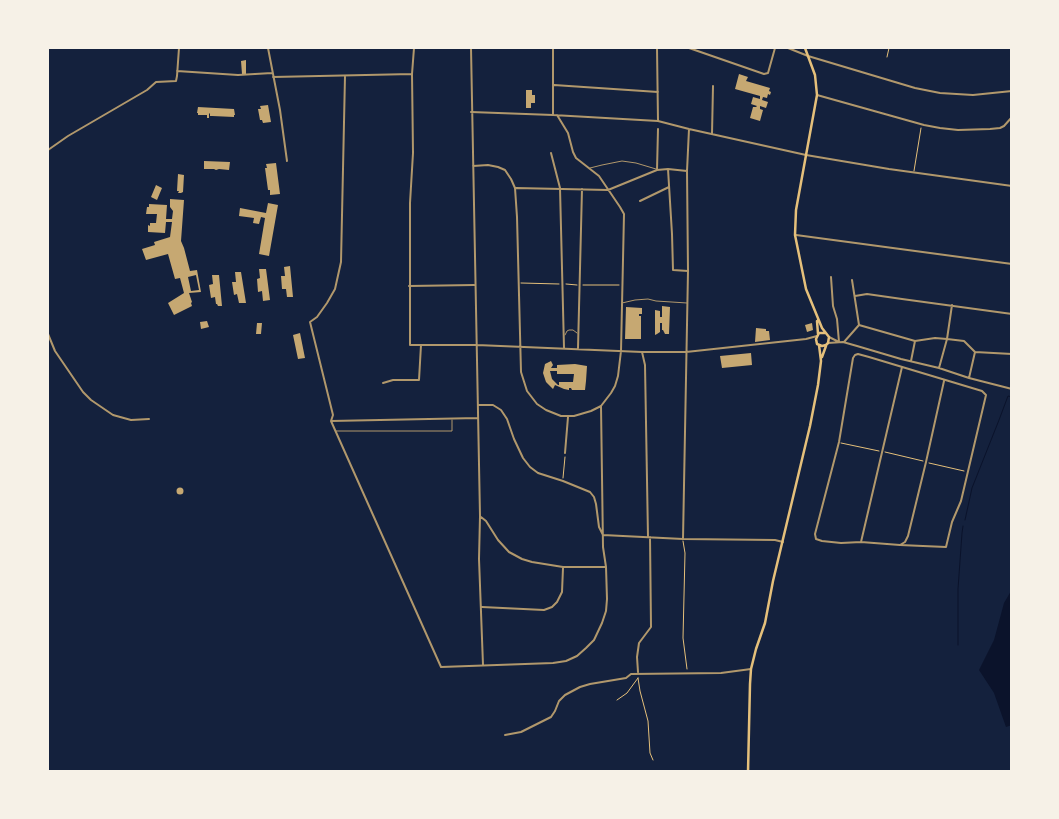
<!DOCTYPE html>
<style>
body{margin:0}
#map{position:relative;width:1059px;height:819px;overflow:hidden;background:#14213d;font-family:Figtree,sans-serif}
canvas{display:block}
.frame{position:absolute;inset:0;border:49px solid #f6f1e7;pointer-events:none}
</style>
<div id="map">
<canvas width="1059" height="819"></canvas>
<div class="frame"></div>
</div>
<script>
const context = document.querySelector('canvas').getContext('2d');
context.lineJoin = 'round';
function paint(path, color) { context.fillStyle = color; context.fill(path, 'evenodd'); }
const poly = rows => new Path2D(rows.map(r => 'M' + r).join(''));
function trace(path, color, width, dash) { context.strokeStyle = color; context.lineWidth = width; context.lineCap = dash ? 'butt' : 'round'; context.setLineDash(dash || []); context.stroke(path); }
const water = poly([
 [1011,591,1012,725,1006,727,994,693,979,670,994,640,1004,603]
]);
const stream = poly([
 [965,520,972,488,999,420,1008,396,1012,397],
 [958,645,958,589,962,533,963,526]
]);
const building = poly([
 [246,60,246,74,242,74,241,61],
 [739,74,748,77,746,81,770,88,769,91,771,92,770,95,768,94,767,98,763,97,762,100,768,102,766,108,760,106,760,109,763,110,760,121,750,118,753,107,756,107,757,106,751,104,753,97,760,99,760,96,735,89],
 [526,90,532,90,532,95,535,95,535,103,531,103,531,108,526,108],
 [268,105,271,122,263,123,262,120,260,120,258,109,261,109,260,106],
 [198,107,234,109,235,115,234,115,234,117,212,116,210,116,210,114,209,113,209,118,207,118,207,115,198,115,198,113,197,113],
 [204,161,230,162,229,170,219,169,216,170,214,169,204,169],
 [276,163,280,194,270,195,270,190,268,190,265,168,267,168,266,164],
 [178,174,184,175,183,192,181,193,178,193,179,191,177,191],
 [156,185,162,188,157,200,151,197],
 [170,199,184,200,181,241,184,248,190,271,197,270,201,292,189,293,192,302,191,303,192,306,174,315,168,303,184,293,180,278,175,279,168,254,146,260,142,249,155,245,154,242,170,237,172,222,166,222,165,233,148,232,148,225,150,226,150,223,156,223,157,214,146,214,147,207,149,207,149,204,167,205,166,219,172,219,173,211,170,207],
 [196,275,199,290,191,291,188,277],
 [268,203,278,205,269,256,259,254,265,218,261,217,259,224,253,223,254,218,239,216,240,208,266,213],
 [290,266,293,297,287,297,286,289,282,289,281,276,285,276,284,267],
 [259,269,266,269,270,300,263,301,262,291,258,292,257,279,260,278],
 [235,272,241,272,246,303,239,303,237,294,234,295,232,282,236,282],
 [212,275,219,275,222,306,218,306,217,304,216,304,215,297,211,298,209,285,213,284],
 [662,306,670,307,669,334,665,334,663,330,662,330,662,323,660,323,660,332,657,334,655,335,655,310,660,311,660,317,662,317],
 [626,307,642,308,642,314,639,314,639,316,641,316,641,339,625,339],
 [207,321,209,327,201,329,200,322],
 [257,323,262,323,261,334,256,334],
 [812,323,813,330,807,332,805,325],
 [756,328,766,329,766,331,769,331,770,340,755,342],
 [300,333,305,358,298,359,293,335],
 [751,353,752,365,722,368,720,356],
 [551,361,553,365,551,368,557,368,557,365,575,364,587,366,586,381,585,390,572,390,571,388,569,388,569,390,564,389,555,385,553,389,546,382,543,373,545,364],
 [550,371,557,371,557,374,574,374,573,382,559,382,559,385,558,385,552,379],
 '176.5 491a3.5 3.5 0 1 1 7 0a3.5 3.5 0 1 1-7 0Z'
]);
const path = poly([
 [887,57,889,48],
 [914,171,921,128],
 [521,283,559,284],
 [566,284,577,285],
 [583,285,619,285],
 [841,443,879,451],
 [885,452,923,461],
 [929,463,964,471],
 [563,478,565,457],
 [683,541,685,553,683,638,687,669],
 [638,678,640,691,648,721,650,753,653,760],
 [617,700,627,693,638,678]
]);
const service = poly([
 [590,168,602,165,622,161,636,163,656,169],
 [622,303,635,300,648,299,656,301,687,303],
 [565,335,567,331,569,330,573,330,577,333],
 [336,431,452,431,452,420]
]);
const minor = poly([
 [268,48,280,110,287,161],
 [414,48,412,74,413,153,410,203,410,345,477,345,642,352,686,352,806,339,817,336],
 [471,48,480,516,479,559,483,665],
 [553,48,553,115],
 [657,48,658,121],
 [689,48,764,74,768,73,775,48],
 [788,48,808,56,915,88,940,93,973,95,1012,91],
 [177,71,238,75,272,73],
 [345,76,341,262,335,289,327,303,317,317,310,322,333,415,331,421,441,667,553,663,566,661,577,656,586,648,594,640,602,623,606,611,607,599,606,567,603,547,601,406],
 [273,77,412,74],
 [554,85,658,92],
 [817,95,924,125,940,128,958,130,990,129,1000,128,1004,126,1012,117],
 [471,112,553,115,658,121,689,129,806,155,889,169,1012,186],
 [712,134,713,86],
 [48,150,68,136,147,90,156,82,176,81,177,76,179,48],
 [551,153,560,188,564,348],
 [473,166,488,165,498,167,505,170,511,179,515,188,517,217,521,372,527,391,537,404,546,410,561,416,574,416,591,411,601,406,611,393,615,386,618,376,621,351,624,214,620,207,599,176,576,158,573,152,568,133,557,115],
 [668,169,672,234,673,270,688,271],
 [657,170,658,129],
 [516,188,608,190,657,170,668,169,687,171],
 [640,201,669,187],
 [796,235,1012,264],
 [831,277,833,306,837,319,839,342],
 [852,280,859,325],
 [409,286,474,285],
 [855,296,867,294,902,299,1012,314],
 [48,334,55,351,83,392,91,400,113,415,131,420,149,419],
 [829,337,839,342],
 [844,342,859,325,915,341,935,338,947,339,964,341,975,352,1012,354],
 [828,343,843,342,857,346,901,359,939,368,969,378,1012,389],
 [578,348,582,189],
 [642,352,645,365,648,537],
 [858,354,869,357,982,391,986,395,961,501,952,522,946,547,900,545,861,542,841,543,822,541,816,539,815,534,839,442,853,358,855,355,858,354],
 [911,361,915,341],
 [939,368,947,339,952,305],
 [969,378,975,352],
 [383,383,393,380,419,380,421,345],
 [478,405,493,405,501,410,507,419,514,439,523,458,530,467,538,473,563,481,590,492,594,497,596,504,599,527,603,535],
 [331,421,478,418],
 [565,453,568,417],
 [481,517,486,521,498,540,509,552,522,559,532,562,563,567,606,567],
 [603,535,683,539,775,540,783,542],
 [683,539,688,271,687,171,689,129],
 [861,542,902,367],
 [900,545,905,542,908,536,926,462,944,381],
 [482,607,544,610,552,607,557,602,562,592,563,568],
 [638,672,637,657,639,643,651,627,650,537],
 [505,735,521,732,551,717,555,711,559,701,565,695,580,687,590,684,626,678,631,674,721,673,751,669]
]);
const secondary = poly([
 [805,48,815,75,817,95,796,210,795,235,806,289,822,328,829,337,828,343,826,345,822,346,817,344,816,339,819,333,825,333],
 [817,321,818,334],
 [822,357,826,346],
 [748,772,750,684,751,669,756,649,765,623,773,581,810,426,818,385,821,361,819,345]
]);
paint(water, '#0b132b');
trace(stream, '#0b132b', 1);
paint(building, '#c6a872');
trace(path, '#e5c07b', 1);
trace(service, '#b1986c', 1);
trace(minor, '#b1986c', 2);
trace(secondary, '#e5c07b', 2.5);
</script>
